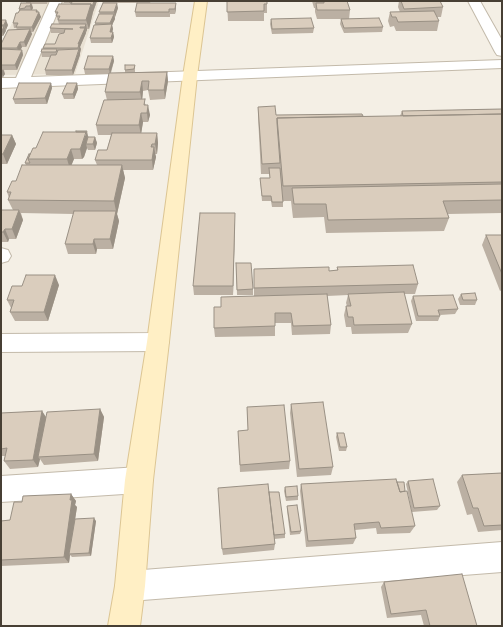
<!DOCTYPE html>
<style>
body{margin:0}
#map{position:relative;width:503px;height:627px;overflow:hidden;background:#f4efe5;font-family:"Open Sans",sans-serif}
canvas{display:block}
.frame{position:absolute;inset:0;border:2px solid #473f34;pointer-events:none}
</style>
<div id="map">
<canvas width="503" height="627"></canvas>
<div class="frame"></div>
</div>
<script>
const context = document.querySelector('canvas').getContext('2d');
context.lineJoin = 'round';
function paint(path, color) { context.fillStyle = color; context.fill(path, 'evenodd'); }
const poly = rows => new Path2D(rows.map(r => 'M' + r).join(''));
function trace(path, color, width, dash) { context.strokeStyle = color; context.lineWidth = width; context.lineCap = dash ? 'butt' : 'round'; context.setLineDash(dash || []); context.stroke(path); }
const residential = poly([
 [24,1,99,1,75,74,1,75,1,44]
]);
const street = poly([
 [50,1,62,1,31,77,502,60,502,68,1,88,1,78,16,78,50,1],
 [468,1,480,1,502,40,502,56,497,55,495,52,468,1],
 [1,248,8,250,11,256,8,261,1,263,1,248],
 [158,333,166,335,169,342,166,349,158,351,1,352,1,334,158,333],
 [139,467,149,471,153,480,149,489,139,493,1,502,1,476,139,467],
 [502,542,502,572,130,601,119,597,115,586,119,575,130,571,502,542]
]);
const secondary = poly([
 [195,1,207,1,197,76,169,342,153,480,145,586,140,626,108,626,115,586,125,480,147,342,183,76,195,1]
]);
const wall = poly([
 [26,1,48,1,47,4,32,4,33,8,32,10,37,10,38,12,41,17,33,32,31,32,32,34,26,47,22,47,20,50,22,50,23,55,17,70,4,70,5,74,3,77,1,77,1,44,17,29,16,28,14,28,13,23,19,11,19,9,26,3],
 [63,1,97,1,93,12,89,29,87,29,86,33,80,47,81,49,80,53,80,55,73,75,46,75,45,70,50,57,42,57,41,52,43,49,43,48,55,44,64,33,51,33,50,28,59,24,55,12,70,4,70,3,64,3],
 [102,1,151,1,150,3,176,3,176,8,175,14,170,14,170,17,136,17,135,12,137,3,112,3,118,8,115,17,115,19,112,25,113,29,112,32,113,32,114,37,112,43,91,43,90,38,95,25,95,23,100,14,99,12,103,3],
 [227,1,267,4,267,13,264,13,264,21,228,21],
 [312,1,347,1,350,10,349,19,383,27,382,32,344,33,340,24,341,19,344,19,317,19,315,12,315,8,314,8],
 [399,1,440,1,443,7,441,17,437,17,439,21,437,31,396,31,394,26,390,27,388,21,390,12,400,12,398,7],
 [271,19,314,28,313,33,272,34,270,24],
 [1,20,8,25,3,36,1,36,2,37,1,39],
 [113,56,114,61,111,73,125,73,125,70,135,65,135,72,167,72,168,81,165,99,150,100,148,90,143,91,142,99,146,105,150,115,148,122,143,122,141,133,157,133,158,143,157,154,155,154,156,157,153,170,123,170,125,178,117,214,119,221,113,249,97,249,96,254,68,254,65,244,74,214,21,213,23,220,16,239,9,239,8,242,1,242,1,210,13,210,8,200,9,198,7,192,16,181,26,165,25,163,30,154,36,148,88,136,88,138,95,137,97,143,95,150,88,150,87,148,84,157,82,159,74,159,71,165,97,165,95,160,107,150,111,135,98,135,96,125,107,100,105,92,109,74,85,74,84,69],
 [51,83,52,88,47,104,15,104,13,99],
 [77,83,78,89,74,99,64,99,62,94],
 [258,107,276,115,363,116,400,116,402,111,502,109,502,213,448,214,449,218,444,231,326,233,324,217,293,218,291,201,283,201,283,207,272,207,271,201,262,201,260,178,270,178,269,174,261,174,258,116],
 [1,135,12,135,16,144,7,164,1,164],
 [235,223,233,295,194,295,193,286],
 [486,235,502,235,502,290,500,291,482,245],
 [236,263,253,289,253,295,237,295],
 [337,267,418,284,415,294,404,294,412,324,408,333,352,334,351,327,346,327,344,315,346,306,347,306,346,303,348,295,327,296,331,325,330,334,292,335,291,323,275,323,275,336,215,337,214,328,221,307,254,296,254,269,329,271,337,270],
 [59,285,48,321,15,321,10,312,11,308,7,300,22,286],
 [461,294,477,300,475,305,460,305,458,299],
 [413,296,458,309,455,314,440,315,440,316,438,321,416,321,411,301],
 [291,404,333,467,331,475,297,477,290,413],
 [247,407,290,461,289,469,240,472,238,431,248,431],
 [100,409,104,417,98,461,44,465,40,459,38,467,10,469,4,461,5,456,1,456,1,413,42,411,46,417],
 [337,433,347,447,346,451,339,451,336,437],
 [502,473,502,530,478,532,472,514,467,515,457,482,462,475],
 [408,481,440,506,437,510,412,512,406,484],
 [397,482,405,491,415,526,410,533,377,534,376,528,355,530,356,538,353,544,306,547,300,491,301,484],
 [285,487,298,496,298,500,286,501,284,491],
 [71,494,76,501,75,505,77,507,75,519,96,521,91,556,72,557,70,555,69,563,1,566,1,521,10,520,22,502],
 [269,494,285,534,285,538,274,539,275,544,274,550,223,555,222,549],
 [287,506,301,531,300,534,290,535,287,510],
 [384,582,477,626,424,626,421,615,387,618,381,587]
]);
const shadedWall = poly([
 [94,1,97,1,93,12,89,29,86,20,91,4],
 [31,3,33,8,31,11,30,6],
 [117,3,118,8,115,17,114,12],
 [176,3,176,8,175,14,175,9],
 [37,10,38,14,39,12,41,17,33,32,32,27],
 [114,14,115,19,112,25,113,29,111,37,110,32,111,28,110,23],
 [6,20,8,25,6,30,4,25],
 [86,24,87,30,86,32,85,27],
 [4,26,6,31,3,36,2,31],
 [85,28,86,33,80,47,81,49,80,53,80,55,73,75,72,70,79,50,78,44],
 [30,29,32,34,26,47,24,42],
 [113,32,114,37,112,43,111,38],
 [20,42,22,47,19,53,17,48],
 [22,50,23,55,17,70,15,65],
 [113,56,114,61,110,74,109,69],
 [3,69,5,74,3,77,1,72],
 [167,72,168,81,165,99,164,90],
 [142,81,143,91,142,102,140,92],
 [51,83,52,88,47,104,45,98],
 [77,83,78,89,74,99,73,94],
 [148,105,150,115,148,122,147,113],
 [141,113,143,122,141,135,139,125],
 [87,131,88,136,86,144,87,148,84,157,82,159,80,149],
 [157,133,158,143,157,154,155,144],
 [12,135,16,144,7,164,3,154],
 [95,137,97,143,95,150,93,144],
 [152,144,153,152,154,147,156,157,153,170,152,160,151,147],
 [71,149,74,159,70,169,67,159],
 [122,165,125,178,117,214,119,221,113,249,110,239,116,211,114,201],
 [19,210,23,220,16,239,12,229],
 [235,213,235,223,233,295,233,286],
 [5,229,9,239,8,242,3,232],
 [94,239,97,249,96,254,93,244],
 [55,275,59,285,48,321,44,312],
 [100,409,104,417,98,461,94,454],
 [42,411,47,419,38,457,40,459,38,467,33,460],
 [71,494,76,501,75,505,77,507,70,553,69,554,70,555,69,563,64,557,70,500],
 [94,518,96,521,91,556,89,553]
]);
const building = poly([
 [70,1,94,1,92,7,91,4,71,4,72,2,69,2,70,1],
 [227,1,267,1,267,4,264,4,264,11,227,12,227,1],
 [324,1,347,1,350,10,317,10,316,3,324,3,324,1],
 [401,1,440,1,443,7,404,9,401,1],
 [21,3,31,3,30,6,26,6,25,8,19,9,21,3],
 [103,3,117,3,114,12,99,12,103,3],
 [137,3,176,3,175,9,169,9,169,12,135,12,137,3],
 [59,4,91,4,86,20,58,20,60,16,56,16,58,12,55,12,59,4],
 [20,10,37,10,36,12,39,12,32,27,16,27,18,23,13,23,16,13,18,13,20,10],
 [434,11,439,21,398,22,396,17,392,17,390,12,434,11],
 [99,14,114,14,110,23,95,23,99,14],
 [311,18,314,28,272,29,271,19,311,18],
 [379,18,383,27,344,28,341,19,379,18],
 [1,20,6,20,4,25,1,25,1,20],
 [52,24,86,24,85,27,80,27,80,28,85,28,78,44,79,44,78,48,43,48,45,44,55,44,59,34,64,33,65,29,73,29,50,28,52,24],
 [112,24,110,32,113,32,111,38,90,38,94,25,112,24],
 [1,26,4,26,2,31,1,31,1,26],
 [30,29,24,42,20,42,17,48,1,48,1,44,8,30,30,29],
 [1,49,22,50,15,65,1,65,1,49],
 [42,49,57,49,56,52,41,52,42,49],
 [79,49,72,70,45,70,51,55,56,55,58,50,79,49],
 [88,56,113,56,109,69,84,69,88,56],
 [125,65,135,65,134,69,125,70,125,65],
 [167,72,164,90,148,90,149,81,142,81,140,92,105,92,109,73,167,72],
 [19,83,51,83,45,98,13,99,19,83],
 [67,83,77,83,73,94,62,94,67,83],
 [145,99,144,105,148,105,147,113,141,113,139,125,96,125,104,100,145,99],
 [275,106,276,115,362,114,363,116,277,118,277,123,280,163,262,164,258,107,275,106],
 [502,109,502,114,403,116,402,111,502,109],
 [502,114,502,182,283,186,277,118,502,114],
 [76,131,87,131,86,133,86,132,76,132,76,131],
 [43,132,86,132,81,147,80,149,71,149,67,159,28,159,33,148,36,148,43,132],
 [112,133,157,133,155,144,152,144,151,147,154,147,152,160,95,160,98,150,107,150,112,133],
 [1,135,12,135,3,154,1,154,1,135],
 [88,137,95,137,93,144,86,144,88,137],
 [29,154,30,154,28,159,30,163,25,163,29,154],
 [22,165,122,165,114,201,8,200,11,192,7,192,12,181,16,181,22,165],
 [269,168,280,168,283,202,272,202,271,196,262,196,260,178,270,178,269,168],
 [502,184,502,200,443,201,449,218,328,220,326,204,294,204,292,188,502,184],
 [1,210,19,210,12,229,5,229,3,232,1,232,1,210],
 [74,211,116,211,110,239,94,239,93,244,65,244,74,211],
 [200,213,235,213,233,286,193,286,200,213],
 [486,235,502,235,502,274,486,235],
 [236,263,251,263,253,289,237,290,236,263],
 [413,265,418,284,254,288,254,269,329,267,329,271,338,270,337,267,413,265],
 [26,275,55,275,44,312,10,312,14,300,7,300,12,286,22,286,26,275],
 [404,292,412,324,354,325,353,317,348,317,346,306,351,306,348,294,404,292],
 [475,293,477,300,463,300,461,294,475,293],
 [327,294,331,325,293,326,291,313,275,313,275,326,214,328,214,307,221,307,221,297,327,294],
 [453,295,458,309,438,310,440,316,418,316,413,296,453,295],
 [323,402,333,467,299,469,291,404,323,402],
 [284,405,290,461,240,465,238,431,248,430,247,407,284,405],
 [100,409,94,454,38,457,47,412,100,409],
 [42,411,33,460,4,461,7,448,1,449,1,413,42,411],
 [337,433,344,433,347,447,340,447,337,433],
 [502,473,502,525,484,526,478,508,473,508,462,475,502,473],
 [396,479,400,492,407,491,415,526,381,528,379,522,354,524,356,538,308,541,301,484,396,479],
 [433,479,440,506,414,508,408,481,433,479],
 [397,482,404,482,405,491,400,492,397,482],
 [268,484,275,544,222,549,218,488,268,484],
 [297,486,298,496,286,497,285,487,297,486],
 [269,492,279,492,285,534,274,535,269,492],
 [71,494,70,500,72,500,64,557,1,560,1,521,10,520,14,502,22,502,23,496,71,494],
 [297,505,301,531,291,532,287,506,297,505],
 [94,518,89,553,69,554,75,519,94,518],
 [462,574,477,626,430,626,426,610,391,614,384,582,462,574]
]);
paint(residential, '#e9e1d3');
trace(street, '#c3baaa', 2);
trace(secondary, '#dcc593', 2);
paint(street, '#fff');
paint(secondary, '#ffefc5');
paint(wall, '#bbb0a3');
paint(shadedWall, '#999084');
paint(building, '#dacdbd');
trace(building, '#999084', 1);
</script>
